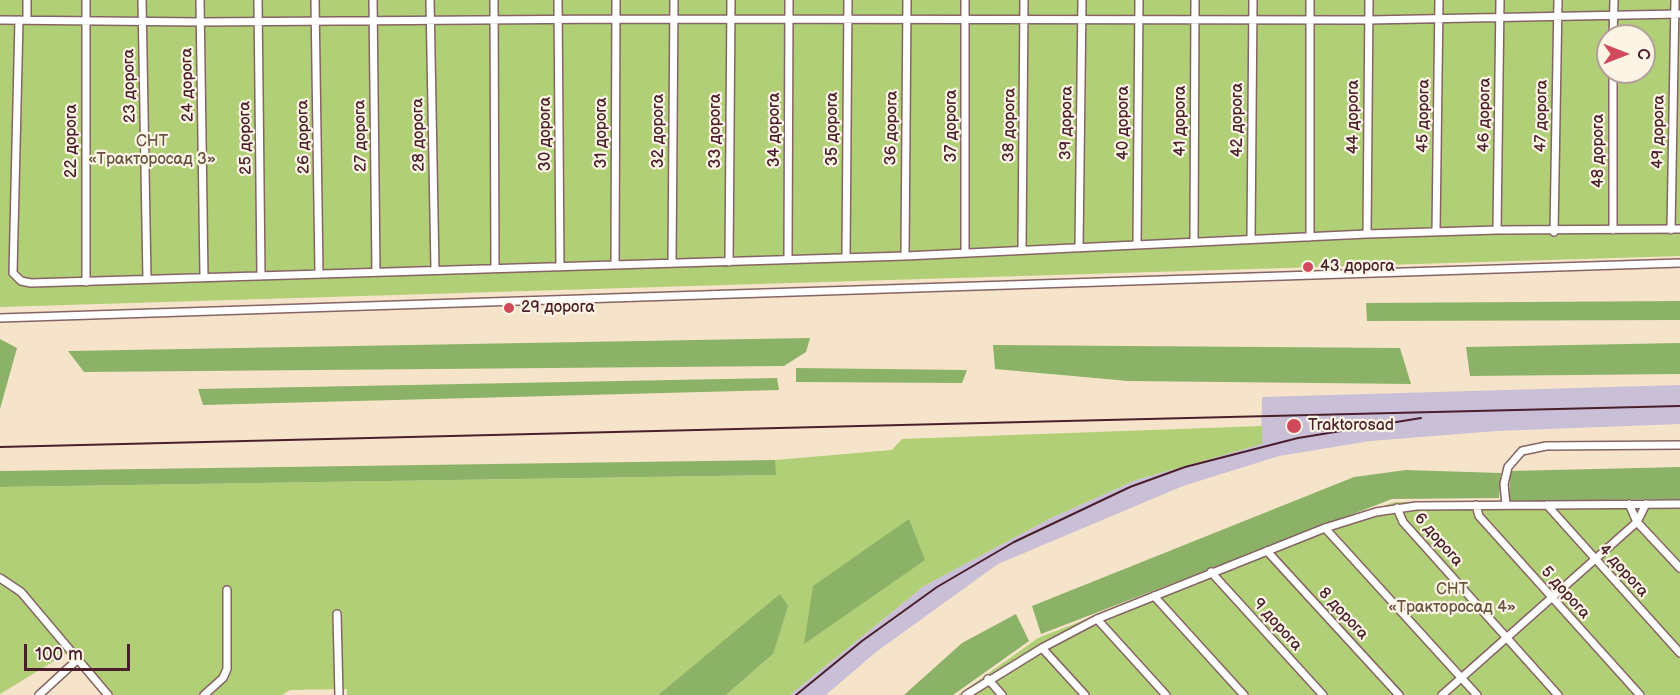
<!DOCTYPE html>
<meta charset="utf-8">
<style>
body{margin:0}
#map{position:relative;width:1680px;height:695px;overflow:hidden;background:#f6e4ca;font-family:"Balsamiq Sans",sans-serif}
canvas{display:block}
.north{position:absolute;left:1596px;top:24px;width:60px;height:60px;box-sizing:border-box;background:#fcf5e5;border:2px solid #b59f9b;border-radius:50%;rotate:90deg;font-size:16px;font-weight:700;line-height:24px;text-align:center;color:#4a1f2b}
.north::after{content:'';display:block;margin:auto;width:21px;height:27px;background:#d1495b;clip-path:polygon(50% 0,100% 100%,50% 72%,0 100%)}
.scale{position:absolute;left:24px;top:644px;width:106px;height:27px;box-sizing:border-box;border:3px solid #4a1f2b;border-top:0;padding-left:8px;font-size:18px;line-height:21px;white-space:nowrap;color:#4a1f2b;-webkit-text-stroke:4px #fcf5e5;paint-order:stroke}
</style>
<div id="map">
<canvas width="1680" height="695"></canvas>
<div class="north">С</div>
<div class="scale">100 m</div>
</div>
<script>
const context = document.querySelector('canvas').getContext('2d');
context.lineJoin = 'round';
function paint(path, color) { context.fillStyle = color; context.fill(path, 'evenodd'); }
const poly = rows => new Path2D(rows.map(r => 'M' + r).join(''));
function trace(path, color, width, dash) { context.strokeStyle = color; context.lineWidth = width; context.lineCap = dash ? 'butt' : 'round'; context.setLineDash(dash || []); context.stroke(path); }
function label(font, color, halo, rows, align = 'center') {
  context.font = font + ' "Balsamiq Sans",sans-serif'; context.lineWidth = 4.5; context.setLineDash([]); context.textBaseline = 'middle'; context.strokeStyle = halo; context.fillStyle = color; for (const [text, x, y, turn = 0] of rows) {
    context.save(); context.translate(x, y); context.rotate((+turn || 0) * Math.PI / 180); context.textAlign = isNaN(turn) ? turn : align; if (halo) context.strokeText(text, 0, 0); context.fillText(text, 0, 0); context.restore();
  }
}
const industrial = poly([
 [1680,385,1680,424,1497,431,1370,441,1279,456,1183,486,998,564,876,652,826,695,790,695,924,586,1051,518,1136,480,1261,444,1262,397]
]);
const green = poly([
 [0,0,1680,0,1680,256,0,307],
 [1608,36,1644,36,1644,72,1608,72],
 [1262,426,1262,444,1136,480,1051,518,924,586,790,695,726,695,773,654,780,595,658,695,347,695,347,689,290,690,282,695,112,695,74,649,0,694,0,487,775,475,775,460,892,450,902,439],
 [1680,501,1680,695,958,695,1038,638,1330,524,1395,502]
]);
const forest = poly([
 [1680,301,1680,320,1367,321,1366,303],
 [810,338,806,352,784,366,84,372,68,351],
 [0,339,17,348,0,409],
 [1680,343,1680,374,1470,376,1466,347],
 [993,345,1400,348,1411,384,1128,381,995,369],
 [796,368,967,370,962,383,796,382],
 [777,378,779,390,203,405,198,389],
 [775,460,776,475,0,487,0,471],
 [1680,467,1680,499,1509,501,1510,471],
 [1406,470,1501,473,1499,498,1392,499,1041,634,1032,606,1354,477],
 [909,519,925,560,804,644,813,586],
 [780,594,788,606,773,654,726,695,658,695],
 [1016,614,1029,641,953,695,904,695,962,643]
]);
const street = poly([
 [27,0,27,20],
 [142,0,147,279],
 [200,0,204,277],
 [258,0,261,275],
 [315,0,319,273],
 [373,0,376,272],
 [430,0,435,269],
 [494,0,495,267],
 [558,0,560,267],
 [965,0,965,253],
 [0,20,200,22,616,19,1369,20,1680,14],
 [19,20,13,273,21,281,31,283,905,256,1367,234,1497,230,1680,229],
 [1613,36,1614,0],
 [1497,230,1500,0],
 [1613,230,1613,72],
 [1671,230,1675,0],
 [1436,232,1439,0],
 [1554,232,1558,0],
 [1367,234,1369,0],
 [1310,237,1310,0],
 [1251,239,1253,0],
 [1194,242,1195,0],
 [1137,245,1139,0],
 [1079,247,1082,0],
 [1022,249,1024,0],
 [905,256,907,0],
 [846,257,848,0],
 [788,259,789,0],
 [729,262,731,0],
 [672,263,674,0],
 [615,265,616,0],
 [86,282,86,0],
 [0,318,1680,263],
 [1629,504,1637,522,1680,568],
 [1476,505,1479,516,1640,695],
 [1506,505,1504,484,1508,467,1522,451,1546,446,1680,445],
 [1547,505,1680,653],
 [1397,508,1403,522,1558,695],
 [1325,528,1477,695],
 [1267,551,1399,695],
 [1211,572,1323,695],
 [0,578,21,592,108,695],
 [1154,596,1244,695],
 [337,614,339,695],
 [1097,619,1166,695],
 [1042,648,1085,695],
 [988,679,1002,695],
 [39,695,77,660],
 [204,695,223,678,227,669,227,590],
 [966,695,1042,648,1097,619,1325,528,1376,512,1416,506,1680,504],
 [1442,695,1637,522,1646,504]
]);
const rail = poly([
 [0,447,1680,406],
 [796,695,862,641,937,587,1014,542,1130,487,1185,467,1298,438,1421,418]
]);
const markers = [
 [1308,267,6,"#d1495b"],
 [509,308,6,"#d1495b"],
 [1294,426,8,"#d1495b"]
];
const streetNames = [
 ["24 дорога",188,85,-91],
 ["23 дорога",130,86,-91],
 ["46 дорога",1485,115,-89],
 ["45 дорога",1424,116,-89],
 ["47 дорога",1542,116,-89],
 ["44 дорога",1354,117,-90],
 ["42 дорога",1238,120,-90],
 ["41 дорога",1181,121,-90],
 ["39 дорога",1067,123,-89],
 ["40 дорога",1124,123,-90],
 ["38 дорога",1010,125,-89],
 ["37 дорога",952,126,-90],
 ["36 дорога",892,128,-89],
 ["35 дорога",833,129,-90],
 ["34 дорога",775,130,-90],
 ["32 дорога",659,131,-90],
 ["33 дорога",716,131,-90],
 ["49 дорога",1659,132,-89],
 ["31 дорога",602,133,-90],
 ["30 дорога",546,134,-90],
 ["28 дорога",419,135,-91],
 ["27 дорога",361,136,-91],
 ["26 дорога",304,137,-91],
 ["25 дорога",246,138,-91],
 ["22 дорога",72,141,-90],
 ["48 дорога",1599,151,-90],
 ["6 дорога",1438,540,49],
 ["4 дорога",1623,571,48],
 ["5 дорога",1565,593,48],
 ["8 дорога",1343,614,47],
 ["9 дорога",1277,625,48]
];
const parkNames = [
 ["СНТ",152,142],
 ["«Тракторосад 3»",152,160],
 ["СНТ",1452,590],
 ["«Тракторосад 4»",1452,608]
];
const poiNames = [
 ["43 дорога",1320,267],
 ["29 дорога",521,308],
 ["Traktorosad",1308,426]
];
paint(industrial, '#c9bfd7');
paint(green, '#b1cf76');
paint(forest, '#8cb267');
trace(street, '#866463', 10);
trace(street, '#fff', 7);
trace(rail, '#4a1f2b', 2);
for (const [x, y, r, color] of markers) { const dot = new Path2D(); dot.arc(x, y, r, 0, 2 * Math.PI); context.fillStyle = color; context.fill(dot); trace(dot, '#fcf5e5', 2); }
label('16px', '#4a1f2b', '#fcf5e5', streetNames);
label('16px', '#695442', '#fcf5e5', parkNames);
label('16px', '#4a1f2b', '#fcf5e5', poiNames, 'left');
</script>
